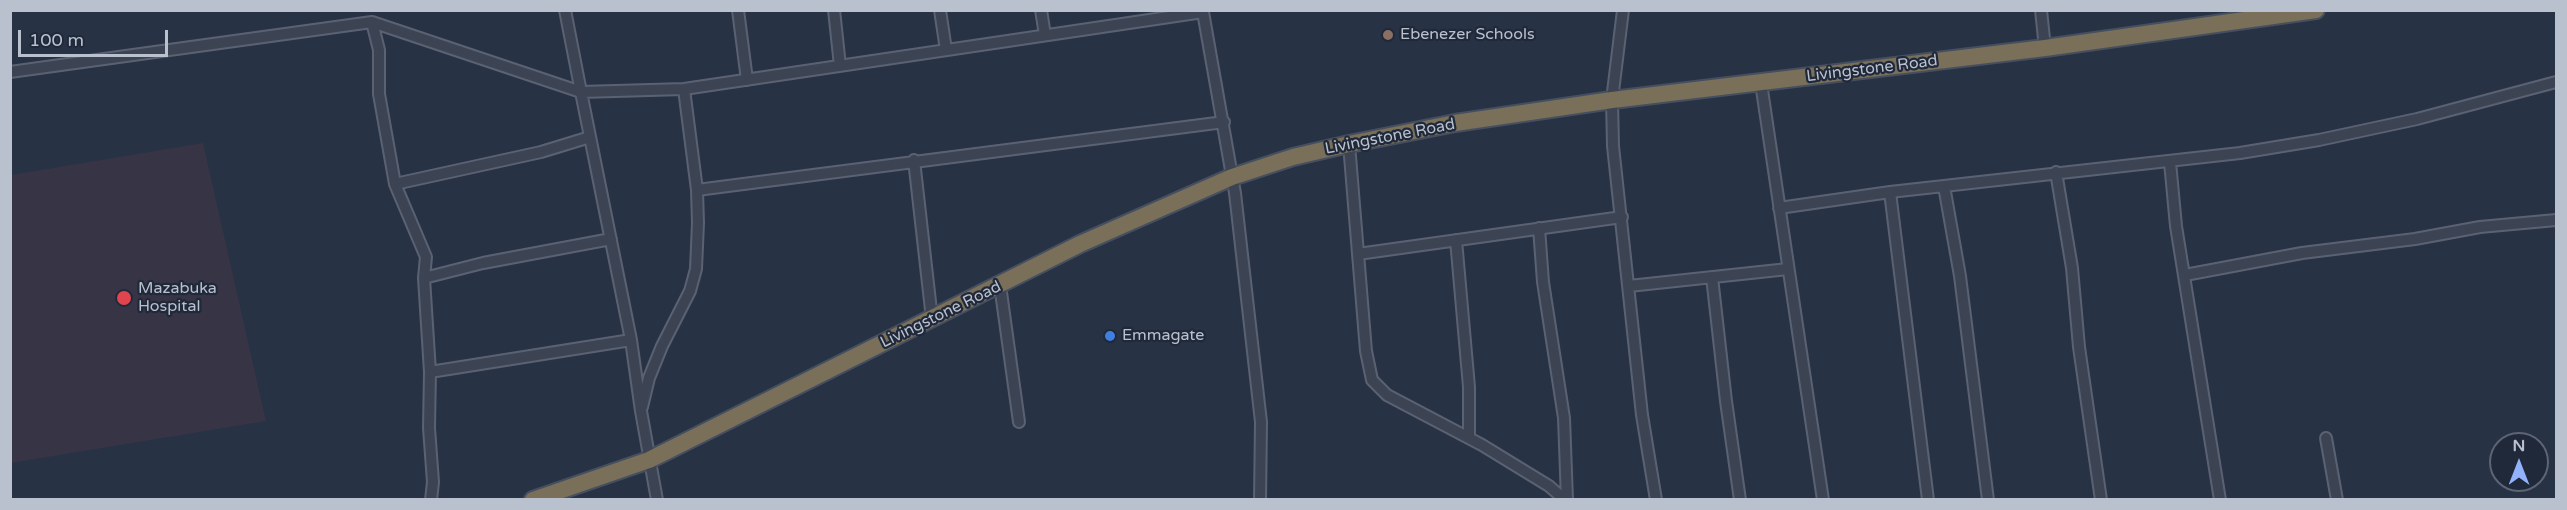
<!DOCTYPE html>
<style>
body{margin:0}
#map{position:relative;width:2567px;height:510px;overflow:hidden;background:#273245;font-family:"Varela Round",sans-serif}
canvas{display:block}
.frame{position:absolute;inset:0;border:12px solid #b9c0ce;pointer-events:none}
.north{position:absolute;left:2489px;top:432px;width:60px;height:60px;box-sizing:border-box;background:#20293a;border:2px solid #5d6575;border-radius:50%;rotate:0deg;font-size:16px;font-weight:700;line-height:24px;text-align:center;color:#b9c0ce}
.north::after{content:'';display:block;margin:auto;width:21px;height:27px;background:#92b3fb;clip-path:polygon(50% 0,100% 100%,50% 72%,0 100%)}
.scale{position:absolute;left:18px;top:30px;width:150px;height:27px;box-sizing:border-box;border:3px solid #b9c0ce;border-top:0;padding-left:8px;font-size:18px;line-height:21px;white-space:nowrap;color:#b9c0ce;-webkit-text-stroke:4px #20293a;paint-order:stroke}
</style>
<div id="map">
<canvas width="2567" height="510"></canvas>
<div class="frame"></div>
<div class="north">N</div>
<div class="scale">100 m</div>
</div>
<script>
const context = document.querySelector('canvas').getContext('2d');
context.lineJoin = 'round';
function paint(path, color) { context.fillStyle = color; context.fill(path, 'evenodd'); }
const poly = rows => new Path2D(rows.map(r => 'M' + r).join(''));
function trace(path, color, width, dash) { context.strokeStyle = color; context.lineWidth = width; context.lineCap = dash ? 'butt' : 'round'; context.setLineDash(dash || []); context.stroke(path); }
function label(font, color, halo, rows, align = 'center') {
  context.font = font + ' "Varela Round",sans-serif'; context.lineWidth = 4.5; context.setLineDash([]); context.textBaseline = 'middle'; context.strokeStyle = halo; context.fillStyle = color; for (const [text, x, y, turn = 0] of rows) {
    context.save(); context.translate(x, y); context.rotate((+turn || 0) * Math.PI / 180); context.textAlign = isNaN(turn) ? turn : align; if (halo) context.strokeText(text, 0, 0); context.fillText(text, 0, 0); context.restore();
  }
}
const medical = poly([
 [203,143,266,421,11,463,11,175]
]);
const minor = poly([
 [738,10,747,80],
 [834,10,840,66],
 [940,10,946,50],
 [1041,10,1045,35],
 [1623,10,1612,100,1613,146,1642,415,1656,500],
 [2041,10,2045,48],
 [372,22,379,50,379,94,395,184,426,257,424,278,430,372,429,428,433,482,431,500],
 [10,72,372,22,581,92,565,10],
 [1761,83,1823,500],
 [1349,144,1366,351,1372,380,1387,395,1482,445,1549,486,1565,500],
 [914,160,932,319],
 [2170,162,2176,226,2220,500],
 [2056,172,2072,268,2079,347,2101,500],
 [395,184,541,152,590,137],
 [1944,186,1960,276,1988,500],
 [697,190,1224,122],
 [1890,192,1928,500],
 [1779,208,1890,192,2240,153,2319,140,2417,119,2556,82],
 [1539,228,1543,282,1564,418,1567,500],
 [1456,240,1469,387,1469,438],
 [1358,254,1622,217],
 [2185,275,2302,253,2415,239,2480,227,2556,220],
 [1712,277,1726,401,1740,500],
 [424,278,483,263,611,239],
 [1000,285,1019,422],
 [1629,286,1788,269],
 [430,372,631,340],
 [642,407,649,378,662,346,690,291,696,269,698,223,697,190,684,89],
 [2326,438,2337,500],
 [657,500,641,411,631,340,581,92,684,89,1203,12,1235,193,1261,422,1260,500]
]);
const highway = poly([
 [533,500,649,460,1080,244,1232,177,1293,157,1349,144,1455,123,1612,100,2045,48,2316,10]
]);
const markers = [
 [1388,35,6,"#8d6e63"],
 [124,298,8,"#e0444e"],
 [1110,336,6,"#3f7fe0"]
];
const poiNames = [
 ["Ebenezer Schools",1400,35],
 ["Mazabuka",138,289],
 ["Hospital",138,307],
 ["Emmagate",1122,336]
];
const streetNames = [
 ["Livingstone Road",1872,69,-7],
 ["Livingstone Road",1390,137,-11],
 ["Livingstone Road",941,315,-26]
];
paint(medical, '#373445');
trace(minor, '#5a6272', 14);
trace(highway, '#464f5f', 20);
trace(minor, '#3c4454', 10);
trace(highway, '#7a7059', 16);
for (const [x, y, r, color] of markers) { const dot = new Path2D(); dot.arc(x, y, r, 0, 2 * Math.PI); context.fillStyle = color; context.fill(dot); trace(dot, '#20293a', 2); }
label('16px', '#b9c0ce', '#20293a', poiNames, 'left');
label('16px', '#b9c0ce', '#20293a', streetNames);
</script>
